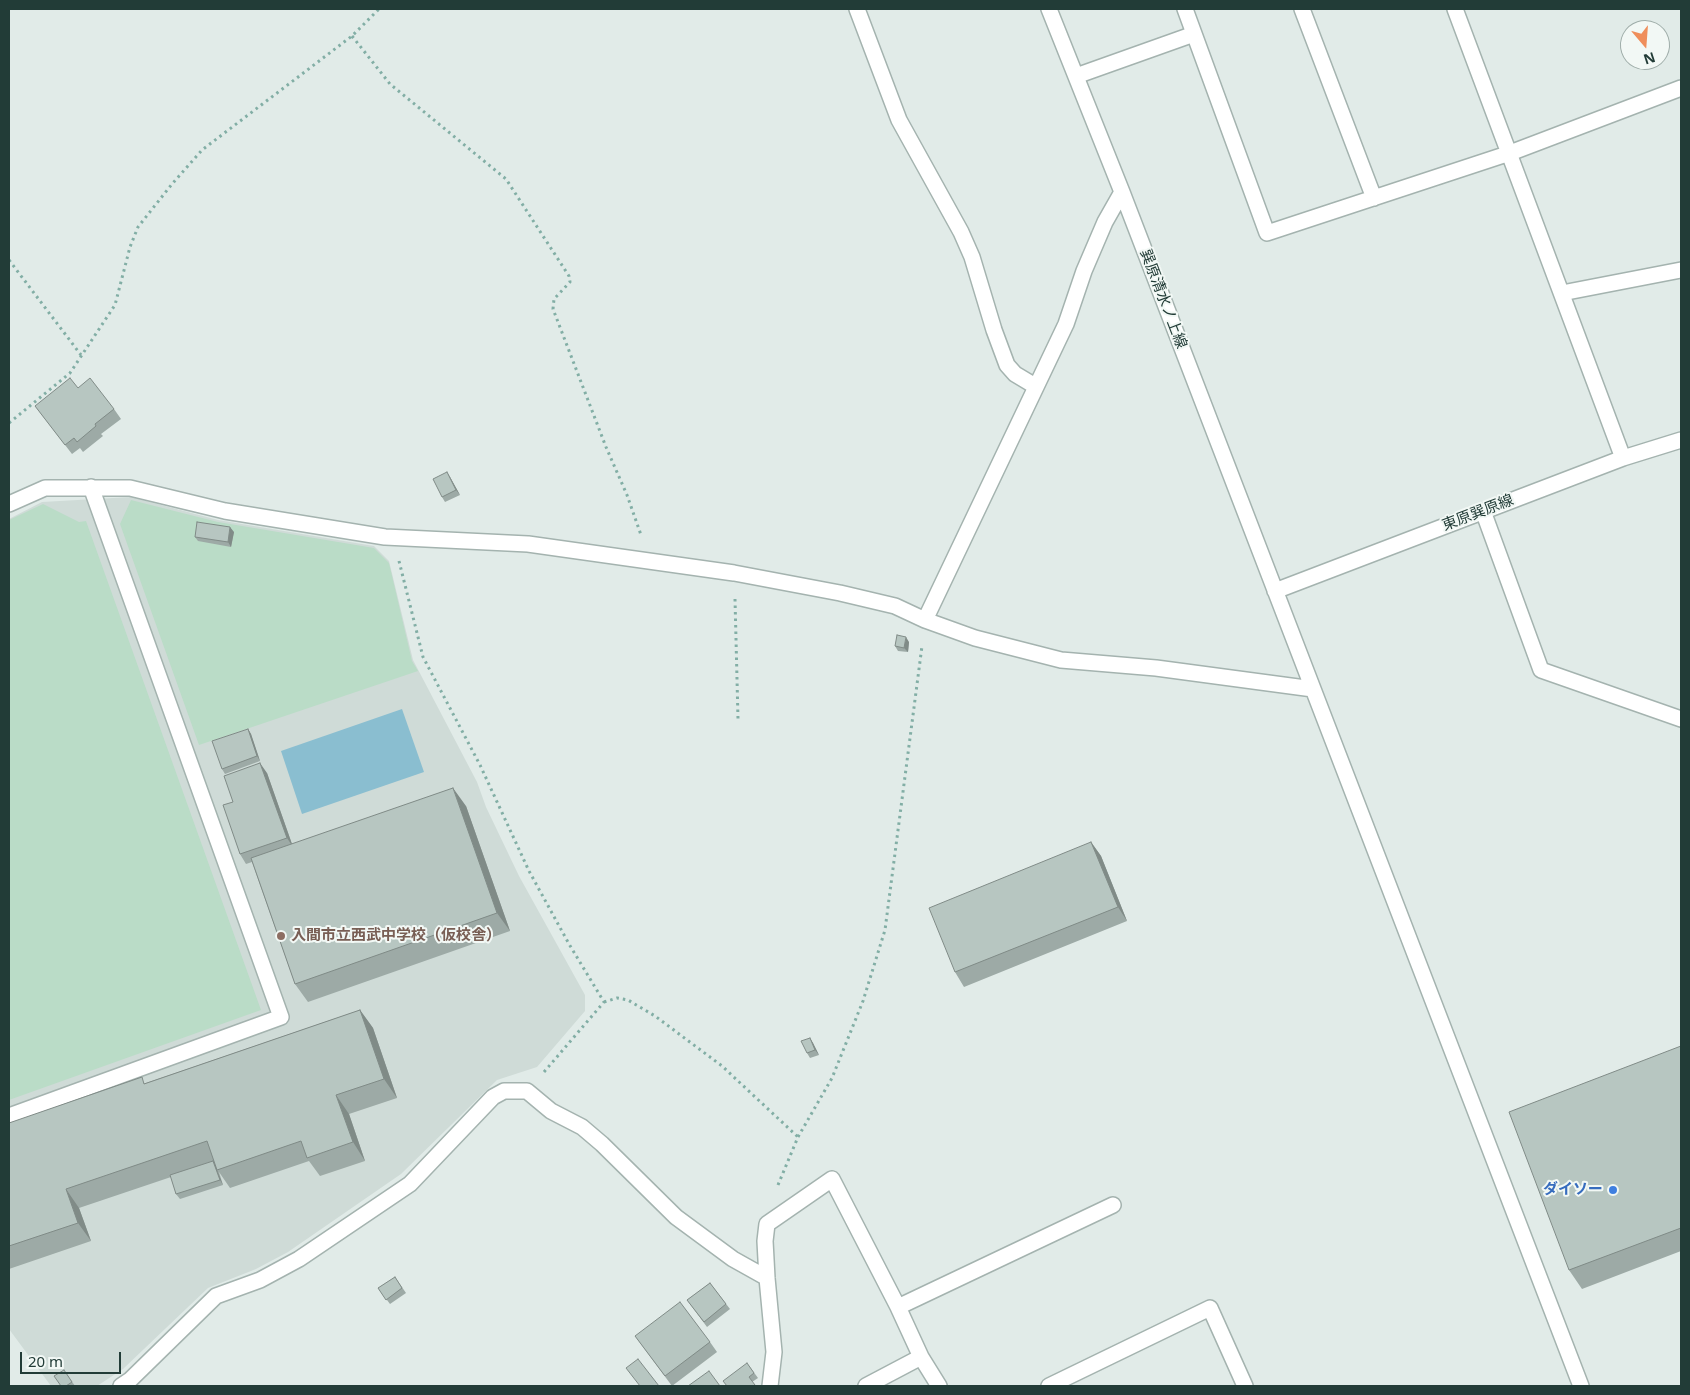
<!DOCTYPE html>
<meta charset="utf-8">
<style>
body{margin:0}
#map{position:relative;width:1690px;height:1395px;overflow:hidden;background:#e1ebe8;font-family:"Noto Sans",sans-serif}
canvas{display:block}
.frame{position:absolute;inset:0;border:10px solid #223c37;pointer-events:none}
.north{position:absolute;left:1620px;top:20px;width:50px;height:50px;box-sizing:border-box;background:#f2f8f5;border:1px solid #9fada9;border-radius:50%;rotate:162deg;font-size:14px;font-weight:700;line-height:20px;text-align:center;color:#223c37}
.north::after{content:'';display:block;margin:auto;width:18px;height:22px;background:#ef8e5b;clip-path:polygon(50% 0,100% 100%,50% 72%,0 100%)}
.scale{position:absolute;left:20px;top:1352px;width:101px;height:22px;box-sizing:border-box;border:2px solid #223c37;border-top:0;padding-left:6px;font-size:15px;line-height:18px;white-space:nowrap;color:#223c37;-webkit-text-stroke:4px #f2f8f5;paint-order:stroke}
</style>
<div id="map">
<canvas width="1690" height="1395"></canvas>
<div class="frame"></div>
<div class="north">N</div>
<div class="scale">20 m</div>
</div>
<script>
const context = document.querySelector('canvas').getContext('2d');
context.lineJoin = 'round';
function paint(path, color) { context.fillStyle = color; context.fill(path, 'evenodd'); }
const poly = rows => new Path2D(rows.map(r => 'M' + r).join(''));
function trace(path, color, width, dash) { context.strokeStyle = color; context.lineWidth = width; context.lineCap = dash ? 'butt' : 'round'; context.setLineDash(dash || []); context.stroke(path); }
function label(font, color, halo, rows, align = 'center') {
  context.font = font + ' "Noto Sans","Noto Sans JP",sans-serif'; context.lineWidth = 4; context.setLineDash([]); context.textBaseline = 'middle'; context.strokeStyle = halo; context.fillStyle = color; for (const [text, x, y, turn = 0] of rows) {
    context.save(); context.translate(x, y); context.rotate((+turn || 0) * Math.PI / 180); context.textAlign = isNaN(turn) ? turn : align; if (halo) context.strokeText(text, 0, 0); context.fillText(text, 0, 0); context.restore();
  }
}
const built = poly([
 [131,497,218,520,374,546,389,561,413,660,477,782,486,807,519,876,585,995,585,1011,537,1067,497,1080,401,1174,288,1252,256,1269,208,1288,123,1369,97,1386,51,1386,9,1329,9,519,42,502]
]);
const green = poly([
 [131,500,218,522,374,548,389,563,412,661,418,671,199,745,120,524],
 [43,504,79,522,86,521,261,1010,9,1100,9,520]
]);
const water = poly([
 [402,709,424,772,302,814,281,751]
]);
const path = poly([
 [352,36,390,84,506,179,569,276,570,282,554,299,553,309,606,447,627,495,641,535],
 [9,260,81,355],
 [9,423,70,373,115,305,130,247,138,227,172,184,202,150,352,36,379,9],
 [399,561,423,657,480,765,529,871,569,944,604,1002,544,1072],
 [735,599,738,719],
 [604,1002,617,998,628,1000,655,1016,722,1066,798,1137],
 [778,1185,798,1137,832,1078,863,1001,885,930,922,646]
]);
const minor = poly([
 [857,9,899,120,961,232,972,257,994,330,1007,365,1015,374,1035,386],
 [1049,9,1122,192,1581,1386],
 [1185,9,1267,233,1510,153,1681,88],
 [1302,9,1374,198],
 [1455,9,1623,458],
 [1076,76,1194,34],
 [1562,293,1681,270],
 [9,504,45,488,130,488,225,511,385,537,528,544,734,573,840,593,895,606,925,620,975,638,1061,660,1156,668,1313,689],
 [1483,511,1541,670,1681,719],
 [1275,591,1623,458,1681,440],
 [925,620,1066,324,1084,271,1105,222,1122,192],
 [9,1116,281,1017,91,487],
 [898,1307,1113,1205],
 [121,1386,130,1380,216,1296,260,1280,299,1259,410,1184,493,1097,504,1091,527,1091,551,1111,582,1127,602,1144,676,1217,733,1259,767,1278],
 [770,1386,774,1352,767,1278,765,1241,767,1224,832,1179,898,1307,921,1357,939,1386],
 [866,1386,921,1357],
 [1049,1386,1210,1308,1245,1386]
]);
const wall = poly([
 [78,388,114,409,121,419,101,434,103,436,83,452,80,448,72,454,35,406],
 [447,472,450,477,460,495,445,502,442,497],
 [234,532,231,547,198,541,195,537],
 [909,642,908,652,898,651,895,646],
 [248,729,251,734,260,761,225,774,222,769],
 [267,773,292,844,466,806,510,931,308,1002,295,984,252,862,246,864,240,854,233,802],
 [1091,842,1101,856,1127,921,964,987,955,972],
 [360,1010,373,1028,397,1098,349,1114,365,1161,320,1176,309,1161,230,1188,219,1172,223,1185,180,1199,176,1194,171,1177,79,1208,91,1241,9,1269,9,1123,146,1083],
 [810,1038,813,1043,819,1055,810,1058,807,1053],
 [1681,1046,1681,1251,1582,1289,1569,1270],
 [395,1277,406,1293,390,1304,378,1288],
 [710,1283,730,1309,707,1327,687,1300],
 [635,1336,710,1342,717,1352,672,1386],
 [747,1363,758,1378,752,1382,756,1386,727,1386],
 [64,1370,75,1386,61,1386]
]);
const shadedWall = poly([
 [447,472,450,477,460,495,456,490],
 [230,527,234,532,231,547,228,542],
 [906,637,909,642,908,652,904,648],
 [248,729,251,734,260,761,257,756],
 [260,763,267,773,293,847,287,838],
 [453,788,466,806,510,931,497,913],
 [1091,842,1101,856,1127,921,1118,907],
 [360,1010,373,1028,397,1098,384,1079],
 [810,1038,813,1043,819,1055,815,1050],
 [336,1095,349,1114,365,1161,353,1142],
 [213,1161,216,1166,217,1170,223,1185,220,1180],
 [66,1189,79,1208,91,1241,78,1223]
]);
const building = poly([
 [70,378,78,388,90,378,114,409,95,424,96,426,77,442,74,438,65,445,35,406,70,378],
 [447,472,456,490,442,497,433,479,447,472],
 [197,522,230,527,228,542,195,537,197,522],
 [897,635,906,637,904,648,895,646,897,635],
 [248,729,257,756,222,769,212,741,248,729],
 [260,763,287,838,240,854,223,805,233,802,224,776,260,763],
 [453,788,497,913,295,984,251,858,453,788],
 [1091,842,1118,907,955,972,929,908,1091,842],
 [360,1010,384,1079,336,1095,353,1142,307,1158,301,1141,217,1170,207,1141,66,1189,78,1223,9,1246,9,1123,142,1077,144,1084,360,1010],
 [810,1038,815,1050,807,1053,801,1041,810,1038],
 [1681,1046,1681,1228,1569,1270,1509,1112,1681,1046],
 [213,1161,220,1180,176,1194,170,1175,213,1161],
 [395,1277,402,1288,386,1300,378,1288,395,1277],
 [710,1283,726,1304,704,1322,687,1300,710,1283],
 [680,1302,710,1342,665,1376,635,1336,680,1302],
 [638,1359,659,1386,640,1386,626,1368,638,1359],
 [747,1363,754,1373,749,1377,755,1385,753,1386,727,1386,723,1381,747,1363],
 [64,1370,72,1382,66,1386,61,1386,54,1376,64,1370],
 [709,1371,720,1386,688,1386,709,1371]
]);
const markers = [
 [281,936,5,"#8d6e63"],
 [1613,1190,5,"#3f7fe0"]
];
const streetNames = [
 ["巽原清水ノ上線",1163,299,69],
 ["東原巽原線",1478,513,-21]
];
const educationNames = [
 ["入間市立西武中学校（仮校舎）",291,936]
];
const shopNames = [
 ["ダイソー",1603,1190]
];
paint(built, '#cfdbd7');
paint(green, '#badcc7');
paint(water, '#8abed0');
trace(minor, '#a4b3af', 18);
trace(path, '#82aea5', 3, [2.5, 4]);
trace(minor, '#fff', 15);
paint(wall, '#9daaa6');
paint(shadedWall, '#808b87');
paint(building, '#b7c6c1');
trace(building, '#808b87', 1);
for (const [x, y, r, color] of markers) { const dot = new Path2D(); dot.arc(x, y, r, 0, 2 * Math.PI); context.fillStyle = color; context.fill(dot); trace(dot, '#f2f8f5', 2); }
label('15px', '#223c37', '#f2f8f5', streetNames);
label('bold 15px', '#785e54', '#f2f8f5', educationNames, 'left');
label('bold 15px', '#366cbe', '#f2f8f5', shopNames, 'right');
</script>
